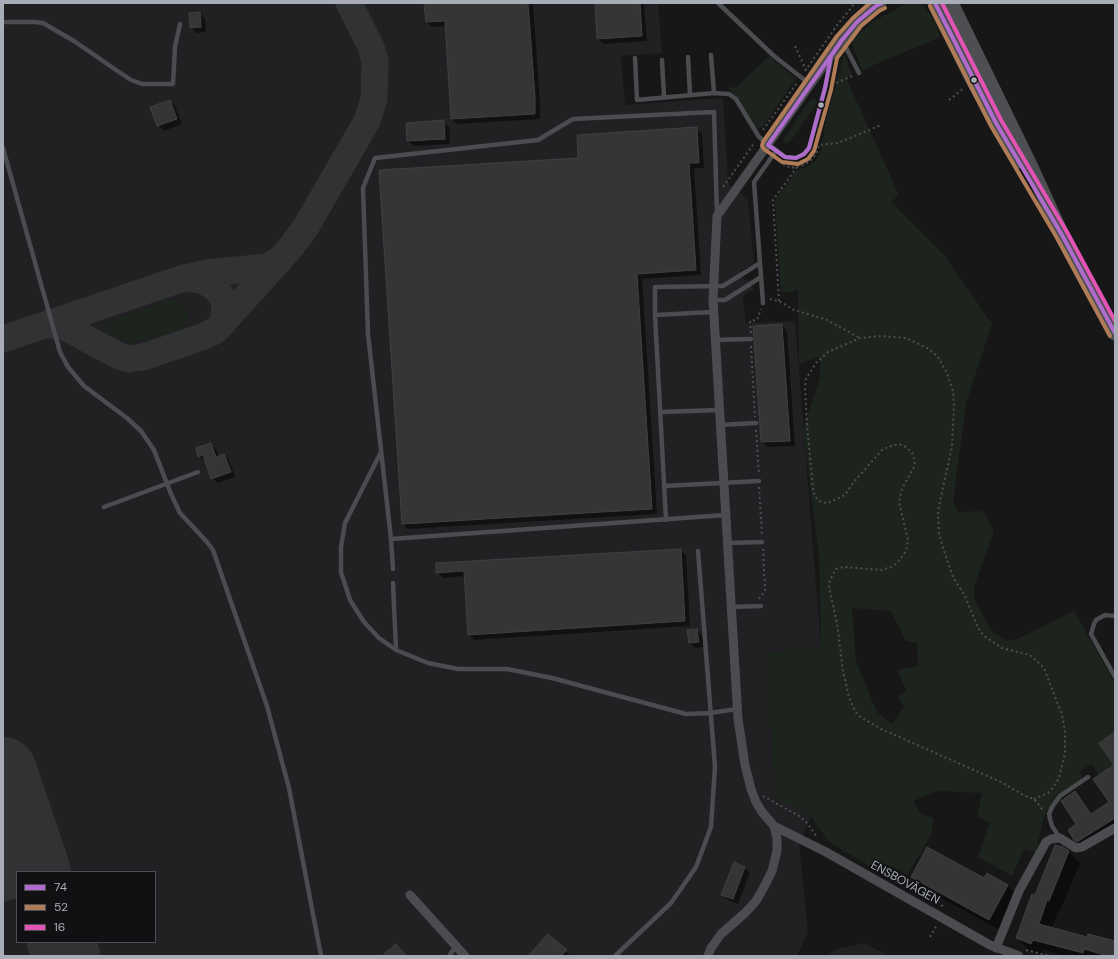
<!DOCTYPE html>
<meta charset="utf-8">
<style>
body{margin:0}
#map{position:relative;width:1118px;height:959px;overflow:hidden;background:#171717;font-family:"DM Sans",sans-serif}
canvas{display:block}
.frame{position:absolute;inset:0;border:4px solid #a8adb8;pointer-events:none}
.legend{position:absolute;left:16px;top:871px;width:140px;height:72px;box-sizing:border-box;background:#111113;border:1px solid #4d4f55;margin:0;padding:5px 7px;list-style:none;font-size:12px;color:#a8adb8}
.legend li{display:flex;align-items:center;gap:8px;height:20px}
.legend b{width:20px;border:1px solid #4d4f55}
</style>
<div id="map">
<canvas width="1118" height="959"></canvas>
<div class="frame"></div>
<ul class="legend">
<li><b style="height:5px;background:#b06ccc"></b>74</li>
<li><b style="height:5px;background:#b07c57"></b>52</li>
<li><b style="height:5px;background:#e253b4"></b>16</li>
</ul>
</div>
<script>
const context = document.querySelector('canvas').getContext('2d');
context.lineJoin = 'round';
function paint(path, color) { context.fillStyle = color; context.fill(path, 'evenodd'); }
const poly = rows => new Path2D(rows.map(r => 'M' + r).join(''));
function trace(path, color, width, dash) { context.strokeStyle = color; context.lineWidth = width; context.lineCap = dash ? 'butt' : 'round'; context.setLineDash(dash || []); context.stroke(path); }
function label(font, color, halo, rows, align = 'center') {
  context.font = font + ' "DM Sans",sans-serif'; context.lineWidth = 3.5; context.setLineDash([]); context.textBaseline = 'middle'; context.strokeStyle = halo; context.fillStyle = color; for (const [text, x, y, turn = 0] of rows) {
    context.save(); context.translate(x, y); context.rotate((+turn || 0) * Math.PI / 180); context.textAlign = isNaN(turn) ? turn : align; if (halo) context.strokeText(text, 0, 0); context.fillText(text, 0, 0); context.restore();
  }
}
const built = poly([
 [3,3,658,3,662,53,621,56,625,105,723,98,728,181,729,184,748,199,754,263,740,271,745,280,748,279,754,289,745,294,743,297,746,323,795,321,821,647,766,652,797,808,811,817,799,844,808,932,797,956,3,956],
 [17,872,155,872,155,942,17,942],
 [864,943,882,952,885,956,826,956,836,949]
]);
const green = poly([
 [908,3,920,4,924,6,935,21,940,37,862,70,853,47,853,40,872,22],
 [844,54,852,74,846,78,899,195,891,202,944,255,992,324,966,403,953,502,959,512,981,511,987,516,993,530,993,534,974,586,974,597,980,610,991,630,1007,641,1017,639,1074,611,1115,684,1115,732,1099,743,1115,767,1099,775,1091,764,1080,771,1082,775,1081,780,1059,795,1051,804,1044,816,1036,852,1024,849,1012,876,978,857,990,823,977,816,982,793,938,791,913,801,921,814,933,818,932,834,907,875,892,866,880,864,869,866,829,842,811,817,775,797,766,652,821,647,819,556,803,429,820,378,820,356,799,364,798,289,787,293,781,292,775,201,796,171,809,166,817,159,821,151,825,124],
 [852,608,891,611,906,641,917,643,918,666,898,670,906,691,898,696,904,707,892,724,877,712,856,661],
 [769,56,796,79,763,126,759,129,756,128,740,100,732,92,727,88,737,87],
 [814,98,817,102,816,105,790,142,785,144,783,139,810,100],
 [170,300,175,300,181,303,187,309,188,317,187,323,184,327,177,330,140,341,135,342,129,342,117,337,109,333,107,330,106,327,107,324,112,320]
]);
const shadow = poly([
 [425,3,533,3,540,103,540,119,457,124,452,119,446,26,432,27,427,22],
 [596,3,644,3,647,41,604,44,598,39],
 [200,13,205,19,206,32,196,33,191,27],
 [170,101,175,106,182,124,164,131,158,125],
 [443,121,449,127,450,144,414,146,408,141],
 [697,128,702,134,704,168,694,168,701,275,642,279,657,514,408,529,403,524,579,159],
 [782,325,787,331,795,446,767,447,762,442,755,327],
 [211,444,216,450,219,457,224,455,229,460,235,477,218,483,212,478,206,461,205,462,199,456],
 [680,550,686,555,690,626,474,640,469,634,465,576,443,578,437,572],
 [697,630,702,635,704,647,695,648,689,643],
 [1115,766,1115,830,1083,847,1075,839,1078,824,1075,793,1082,800,1092,815,1110,803],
 [1069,852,1080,863,1060,911,1058,911,1052,928,1087,938,1115,942,1115,956,1066,956,1044,950,1042,955,1028,949,1017,938,1035,897],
 [734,864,745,868,750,873,738,904,728,900,722,895],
 [987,875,1008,886,1019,897,1000,930,923,888,912,877,985,879],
 [566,951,571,956,529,956]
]);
const taxiway = poly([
 [184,278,202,280,214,287,219,292,224,301,225,309,223,323],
 [48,324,67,328,119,356,129,359,143,357,202,337,215,331,219,327,291,247,307,225,367,121,374,99,375,61,371,47,349,3],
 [3,339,184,278,207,273,267,267,280,260],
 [3,888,17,884]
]);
const runway = poly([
 [3,771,37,872],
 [61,942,66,956]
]);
const building = poly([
 [424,3,528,3,535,97,535,114,451,119,445,21,426,22,424,3],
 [595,3,640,3,642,36,597,39,595,3],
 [200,12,201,27,190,28,189,13,200,12],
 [170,100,177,119,157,126,150,107,170,100],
 [444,120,445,139,407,141,406,123,444,120],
 [697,127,699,163,689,163,696,270,637,274,652,509,402,524,379,170,578,158,577,135,697,127],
 [782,324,790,441,761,442,753,326,782,324],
 [211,443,216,457,224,454,231,472,211,479,203,455,198,457,196,448,211,443],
 [681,549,685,621,468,635,464,571,436,573,436,563,681,549],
 [697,629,699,642,689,643,687,630,697,629],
 [1115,732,1115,818,1077,842,1074,840,1068,830,1076,824,1061,801,1075,791,1091,814,1109,802,1093,779,1114,765,1099,743,1115,732],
 [1055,845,1063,847,1069,851,1049,901,1047,900,1039,924,1087,937,1088,934,1115,941,1115,956,1108,956,1084,949,1083,953,1033,940,1031,944,1016,938,1032,894,1035,895,1055,845],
 [927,847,984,878,987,873,1008,885,989,920,911,877,927,847],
 [734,862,745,867,733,899,721,895,734,862],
 [548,934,567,950,561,956,528,956,548,934],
 [396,944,406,956,382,956,396,944]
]);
const path = poly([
 [795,46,806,70],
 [805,71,838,24,855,3],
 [832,85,854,75],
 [949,100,964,88],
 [763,130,797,83],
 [783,164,791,168,803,165,809,162,813,158,817,152,819,145,838,143,881,125],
 [723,187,755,142],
 [770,299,781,302,794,310,825,319,860,338],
 [779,301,773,200,797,167],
 [751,333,750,321,757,320,761,309],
 [751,346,755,417],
 [756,430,759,475],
 [759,487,762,535],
 [759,599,765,591,763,549],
 [763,796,799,816,808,824,816,836],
 [1034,799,1048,793,1054,786,1059,778,1065,753,1065,731,1062,715,1044,668,1030,655,1002,648,984,636,978,628,965,596,953,577,945,554,939,534,938,511,952,446,954,406,953,391,947,373,938,357,929,349,906,338,882,336,860,338,828,352,816,363,806,379,805,388,807,424,813,489,815,496,817,499,821,502,828,503,845,495,853,483,882,450,888,447,899,444,906,447,912,453,915,461,914,467,902,489,899,502,908,540,906,551,901,558,897,563,891,567,882,570,844,567,836,569,830,580,829,588,837,623,843,671,849,697,855,711,859,716,881,729,1001,782,1025,796,1034,799,1043,810],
 [878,871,884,869,890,870,934,896,944,908],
 [930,937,937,925],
 [1026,950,1050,956]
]);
const lane = poly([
 [718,3,774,56,811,85],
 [3,22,36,22,43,23,74,41,119,72,131,80,142,84,173,84,175,47,180,24],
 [842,40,859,73],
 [711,55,714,93],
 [688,57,690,95],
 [635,58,637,100,714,93,729,94,736,99,759,137,785,157,796,158,804,154,809,148,825,88,831,60],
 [662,60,664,97],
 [3,148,60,352,68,367,84,386,127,418,141,431,154,450,171,494,180,513,207,542,213,550,267,706,289,788,321,956],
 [717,214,714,112,573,119,538,140,375,158,363,188,368,334,391,539,725,515],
 [713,300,725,300,761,277],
 [763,303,754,182,776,151],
 [655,315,655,287,723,286,760,263],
 [715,340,751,339],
 [660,412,719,410],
 [720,425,756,423],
 [381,452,345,523,341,547,341,572,350,600,364,622,379,638,396,650,428,663,458,669,507,669,552,678,686,714,710,713,737,709],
 [664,486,759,481],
 [104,507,198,472],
 [666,520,655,315,713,312],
 [391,539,393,569],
 [727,543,762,542],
 [393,583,396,650],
 [731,607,761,606],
 [1115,616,1105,615,1096,620,1094,624,1091,634,1115,677],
 [1060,838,1052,826,1050,819,1049,814,1052,807,1060,796,1088,777],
 [449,956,456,946],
 [615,956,671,903,696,867,711,827,715,767,698,551]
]);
const street = poly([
 [882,3,876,6,857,22,842,40,717,216,713,300,738,719,745,765,751,789,756,802,762,812,774,826,826,852,990,945,1019,956],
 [410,895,465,956],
 [996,948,1019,891,1046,842,1051,839,1060,838,1076,848,1082,847,1115,828],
 [708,956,711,948,721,934,746,912,756,901,764,887,772,871,777,851,777,838,774,826]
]);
const primary = poly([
 [935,3,973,80,1019,161],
 [951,3,1028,161,1062,235,1082,273,1115,333]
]);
const bus1 = poly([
 [935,3,996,123,1062,235,1115,333],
 [842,40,831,56,825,88,809,148,804,154,796,158,785,157,768,145,842,40],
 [842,40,857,22,876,6,882,3]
]);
const bus2 = poly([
 [870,3,853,18,837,36,763,142,762,146,764,149,782,162,798,164,808,159,814,151,831,90,837,58,861,26,879,11,885,8],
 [930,6,991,126,1057,238,1110,336]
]);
const bus3 = poly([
 [942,3,1001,120,1067,232,1115,321]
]);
const markers = [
 [974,80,3.5,"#a8adb8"],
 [821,105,3.5,"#a8adb8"]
];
const streetNames = [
 ["ENSBOVÄGEN",905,883,29]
];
paint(built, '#212123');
paint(green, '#1d241e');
paint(shadow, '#0007');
trace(taxiway, '#313233', 27);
trace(runway, '#313233', 68);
paint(building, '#353536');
trace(building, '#3f4043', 1);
trace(path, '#4d4e52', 2, [2, 3]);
trace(lane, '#4b4c50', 4.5);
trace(street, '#4b4c50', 9);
trace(primary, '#4d4f52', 15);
trace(bus1, '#b06ccc', 4);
trace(bus2, '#b07c57', 4);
trace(bus3, '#e253b4', 4);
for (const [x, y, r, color] of markers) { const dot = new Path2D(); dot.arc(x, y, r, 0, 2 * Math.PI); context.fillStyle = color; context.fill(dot); trace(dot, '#111113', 1.5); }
label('12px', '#a8adb8', '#111113', streetNames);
</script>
